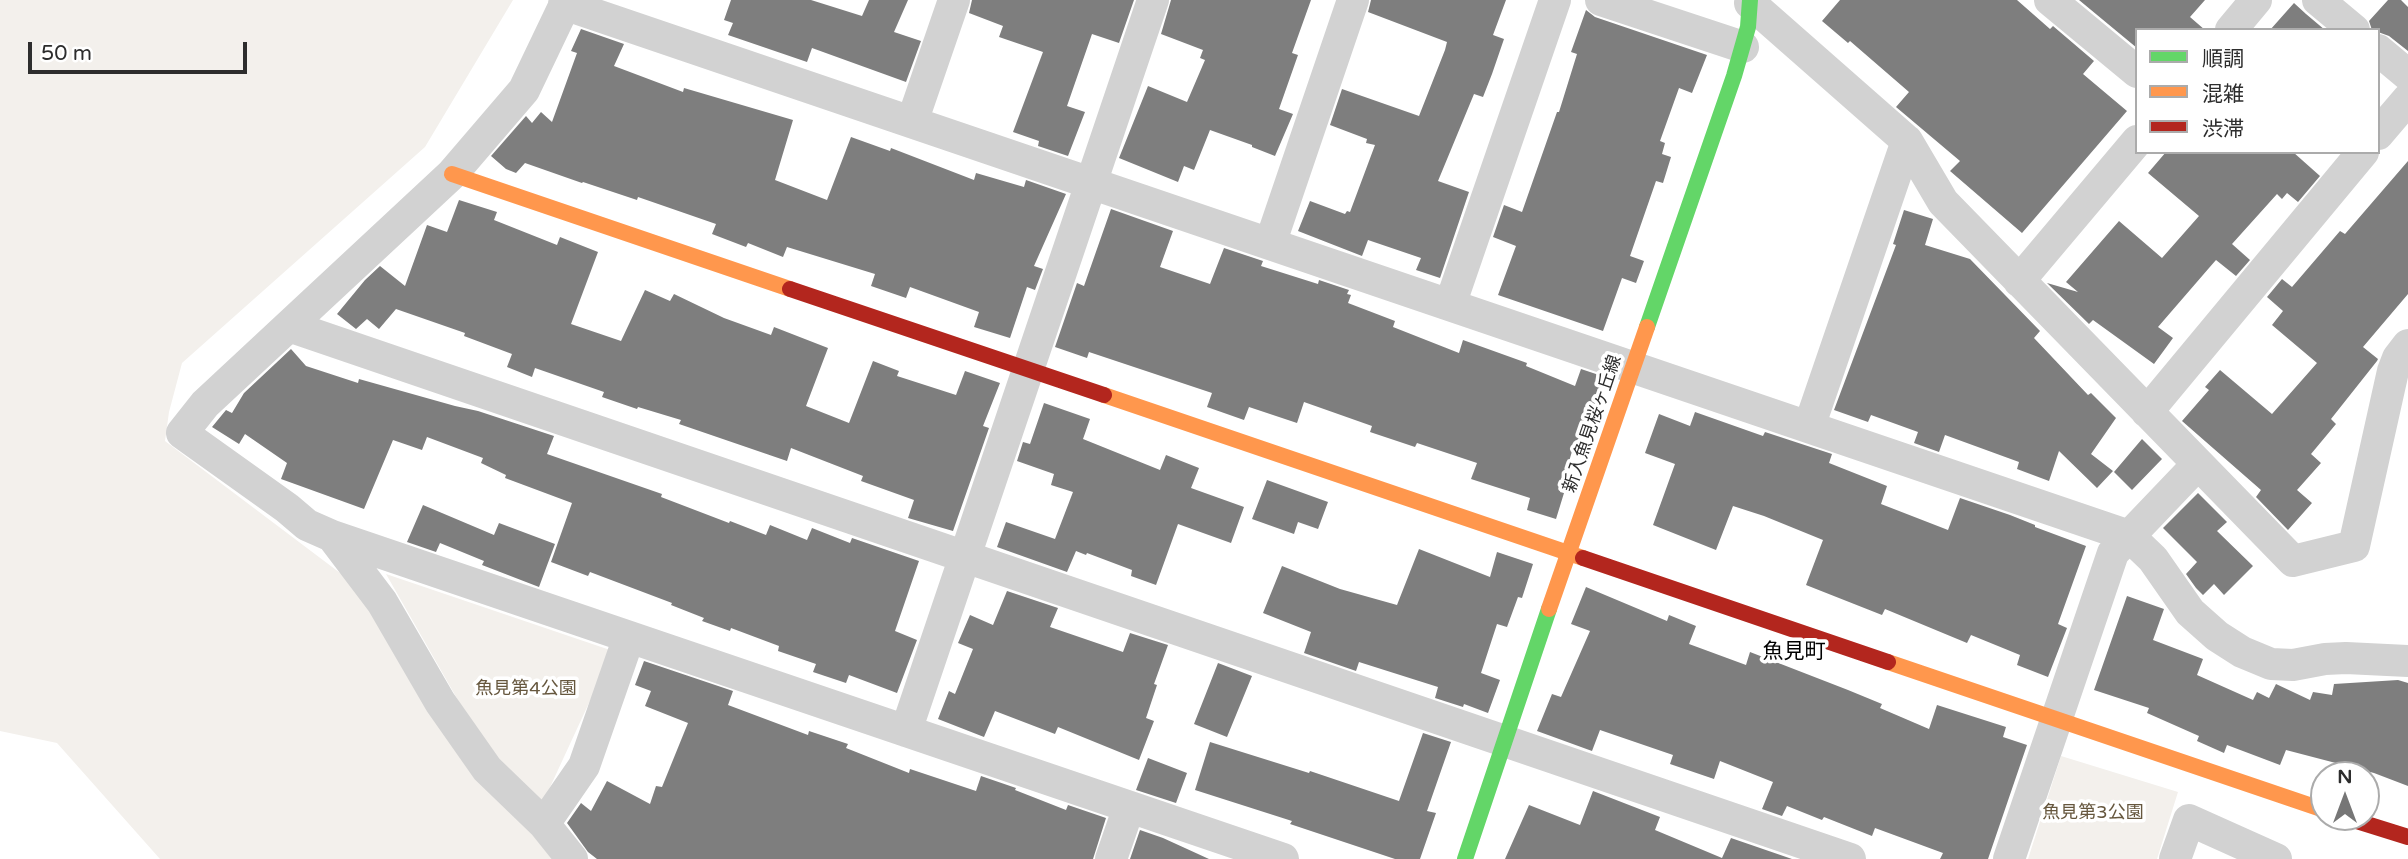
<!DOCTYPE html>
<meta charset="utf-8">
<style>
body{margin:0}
#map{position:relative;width:2408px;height:859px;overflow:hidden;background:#fff;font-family:"Varela Round","Noto Sans JP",sans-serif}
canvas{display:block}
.legend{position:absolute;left:2135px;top:28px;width:245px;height:126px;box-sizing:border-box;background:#fff;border:2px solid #ababab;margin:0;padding:9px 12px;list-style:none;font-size:21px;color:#2d2d2d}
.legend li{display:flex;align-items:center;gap:14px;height:35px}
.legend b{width:35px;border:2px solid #ababab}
.north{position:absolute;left:2310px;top:761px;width:70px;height:70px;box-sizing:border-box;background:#fff;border:2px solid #ababab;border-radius:50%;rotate:0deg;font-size:19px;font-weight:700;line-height:28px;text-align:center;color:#2d2d2d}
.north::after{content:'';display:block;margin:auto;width:24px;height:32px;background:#767676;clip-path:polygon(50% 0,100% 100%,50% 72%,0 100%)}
.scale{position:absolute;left:28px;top:42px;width:219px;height:32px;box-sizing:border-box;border:4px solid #2d2d2d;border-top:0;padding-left:9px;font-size:21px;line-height:24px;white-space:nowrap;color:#2d2d2d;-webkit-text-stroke:5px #fff;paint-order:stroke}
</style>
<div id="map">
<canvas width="2408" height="859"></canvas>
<ul class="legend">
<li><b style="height:9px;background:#63d668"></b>順調</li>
<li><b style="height:9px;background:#ff974d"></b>混雑</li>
<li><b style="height:9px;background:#b3261e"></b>渋滞</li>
</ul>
<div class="north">N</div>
<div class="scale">50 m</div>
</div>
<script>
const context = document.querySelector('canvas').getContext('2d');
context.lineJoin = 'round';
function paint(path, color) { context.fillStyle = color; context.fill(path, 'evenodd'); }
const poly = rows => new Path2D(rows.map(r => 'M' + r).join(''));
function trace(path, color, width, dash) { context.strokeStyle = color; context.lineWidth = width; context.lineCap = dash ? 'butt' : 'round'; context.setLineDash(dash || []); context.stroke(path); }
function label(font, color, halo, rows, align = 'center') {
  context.font = font + ' "Varela Round","Noto Sans JP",sans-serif'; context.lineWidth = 7; context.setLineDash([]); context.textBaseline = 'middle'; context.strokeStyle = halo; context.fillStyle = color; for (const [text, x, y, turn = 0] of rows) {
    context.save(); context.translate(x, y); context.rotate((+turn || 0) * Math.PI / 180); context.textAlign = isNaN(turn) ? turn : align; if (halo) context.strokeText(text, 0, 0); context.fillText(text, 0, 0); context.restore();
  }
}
const green = poly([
 [0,0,513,0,425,147,182,363,169,412,165,441,364,591,556,859,160,859,57,743,0,731],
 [386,574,613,651,539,811,475,730],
 [2061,756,2178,792,2157,859,2028,859]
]);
const building = poly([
 [731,0,811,0,862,16,869,0,908,0,894,32,921,41,906,82,812,48,807,62,728,35,733,23,724,20],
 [972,0,1134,0,1119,43,1092,34,1067,106,1085,112,1068,156,1038,146,1039,141,1013,132,1043,52,999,37,1003,26,969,13],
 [1171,0,1311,0,1292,53,1298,55,1279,109,1293,114,1275,156,1252,147,1252,145,1210,130,1194,170,1184,166,1178,182,1119,158,1148,86,1187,102,1205,60,1200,58,1203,50,1161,34],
 [1371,0,1506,0,1493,35,1504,39,1492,74,1483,97,1474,94,1438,181,1469,192,1440,278,1416,270,1421,258,1368,240,1362,256,1298,231,1310,201,1345,214,1347,211,1350,212,1375,145,1366,143,1367,139,1330,125,1342,89,1419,116,1445,50,1447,42,1368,12],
 [1840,0,2017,0,2050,29,2053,26,2094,61,2083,74,2127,111,2022,233,1950,171,1960,161,1896,107,1909,92,1850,41,1848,43,1822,21],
 [2079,0,2205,0,2190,17,2205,30,2137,30,2137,48],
 [2388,0,2401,0,2408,7,2408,51,2389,36,2378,32,2378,30,2372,30,2369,21],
 [2294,3,2306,14,2325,30,2270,30],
 [1586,10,1595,17,1707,55,1692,93,1679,88,1660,141,1665,143,1662,154,1671,157,1663,183,1656,181,1630,256,1644,261,1636,283,1622,278,1603,331,1498,295,1516,246,1493,237,1504,205,1522,212,1557,112,1559,112,1577,54,1571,52],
 [581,29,624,44,614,66,683,92,684,88,793,120,775,180,827,200,851,137,890,151,891,148,974,180,976,173,1024,187,1026,180,1066,194,1034,266,1043,269,1035,290,1027,287,1010,338,974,327,979,312,910,287,906,298,871,286,875,274,787,247,783,257,748,243,746,247,712,234,716,224,638,197,637,200,583,182,582,183,525,163,516,173,506,169,491,156,526,116,532,123,541,112,552,122,577,53,571,51],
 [2166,152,2293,152,2320,176,2298,202,2287,193,2282,199,2277,194,2232,244,2250,260,2236,276,2216,260,2209,268,2158,327,2173,338,2154,364,2093,320,2089,324,2047,283,2078,292,2066,282,2119,221,2162,258,2199,216,2148,173],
 [2408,161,2408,294,2363,347,2378,359,2377,361,2331,419,2336,424,2311,454,2321,463,2297,490,2312,503,2288,530,2256,497,2261,490,2182,421,2209,390,2205,387,2220,370,2272,414,2317,363,2272,325,2283,311,2267,297,2282,279,2292,287,2340,231,2345,234],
 [459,200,497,212,494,220,557,245,560,237,598,252,571,324,621,341,645,290,670,301,674,294,724,318,771,335,774,327,828,348,806,406,849,423,873,361,899,371,897,376,956,395,965,371,1000,383,983,426,989,428,953,531,908,518,914,500,861,481,863,476,791,448,787,461,679,424,681,420,638,407,637,409,602,397,604,392,535,368,532,377,507,367,512,354,464,336,465,333,396,309,379,329,367,319,356,329,337,314,365,280,380,266,405,286,427,225,447,232],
 [1111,209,1173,231,1160,267,1210,284,1224,248,1263,261,1261,266,1318,284,1319,280,1349,290,1347,294,1351,295,1348,303,1395,321,1393,327,1459,353,1463,340,1527,363,1526,366,1575,386,1581,369,1602,376,1600,381,1604,383,1581,451,1573,448,1560,492,1564,493,1556,519,1527,510,1530,498,1471,479,1477,463,1417,443,1415,447,1370,432,1372,426,1304,402,1297,423,1249,407,1244,420,1207,407,1212,393,1089,352,1087,358,1055,347,1077,283,1084,286],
 [1904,210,1933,219,1925,245,1970,259,2040,331,2034,338,2088,395,2091,393,2116,418,2091,454,2113,471,2097,488,2059,451,2049,481,2017,469,2019,462,1945,435,1939,452,1914,443,1918,432,1871,415,1868,422,1834,410,1896,245,1893,244],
 [291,349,306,366,358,383,359,379,455,406,478,411,554,436,547,454,662,494,661,497,729,523,730,521,766,535,770,525,807,540,812,528,850,543,852,538,919,561,895,631,917,640,897,693,849,675,846,683,813,672,816,664,778,651,779,646,731,628,730,631,702,621,704,618,671,605,672,603,590,572,588,576,551,562,572,503,505,478,506,475,481,463,483,458,427,437,422,450,393,440,364,509,281,479,287,463,245,434,239,444,212,427,226,410,232,413,244,393],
 [1044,403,1090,419,1083,439,1160,470,1166,455,1199,468,1191,488,1244,507,1231,543,1178,524,1156,585,1131,576,1132,570,1087,553,1086,555,1076,551,1067,572,997,547,1006,522,1055,539,1073,492,1051,485,1054,474,1017,461,1023,442,1030,444],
 [1695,412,1763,436,1765,432,1832,454,1829,463,1887,486,1881,504,1948,530,1960,498,2010,515,2035,525,2035,527,2086,546,2058,624,2067,628,2048,677,2017,665,2020,655,1971,635,1967,643,1885,609,1882,615,1806,585,1823,540,1764,516,1733,506,1716,550,1653,525,1675,464,1645,453,1659,414,1690,426],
 [2142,439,2162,459,2132,490,2114,472],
 [1267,480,1328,502,1318,529,1298,522,1294,534,1252,519],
 [2198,493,2227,522,2217,531,2253,566,2224,595,2214,584,2203,595,2196,588,2186,574,2197,562,2163,528],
 [423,505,494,535,499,523,555,544,539,587,482,565,484,561,440,543,436,552,407,542],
 [1419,549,1490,577,1497,552,1533,564,1522,598,1518,597,1507,627,1497,624,1481,673,1500,680,1488,713,1464,704,1463,707,1435,698,1438,687,1359,662,1356,671,1304,653,1311,632,1263,613,1282,566,1340,589,1397,605],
 [1586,587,1667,621,1669,615,1696,626,1689,644,1746,665,1750,652,1848,690,1882,704,1880,708,1929,729,1937,705,2006,727,2003,737,2027,745,1988,859,1940,859,1943,853,1875,828,1872,836,1824,817,1822,820,1787,806,1782,816,1762,809,1773,782,1720,761,1714,779,1670,764,1673,755,1600,730,1592,751,1537,731,1552,694,1561,697,1590,631,1571,624],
 [1007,591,1058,608,1050,627,1123,652,1130,633,1168,645,1154,684,1157,685,1146,718,1154,721,1139,760,1058,727,1055,734,995,711,984,737,938,719,949,691,955,694,973,649,958,643,970,615,993,625],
 [2127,596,2164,609,2153,640,2203,659,2197,675,2253,700,2257,692,2269,698,2276,684,2310,700,2313,692,2332,695,2334,684,2398,680,2408,683,2408,786,2374,773,2286,750,2280,765,2227,745,2224,753,2197,741,2199,736,2147,713,2149,708,2094,690],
 [644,661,733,691,728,705,808,735,809,731,848,744,846,748,909,773,910,769,976,791,981,776,1016,788,1015,790,1066,810,1068,805,1106,818,1093,859,597,859,588,852,567,823,581,803,591,811,607,781,650,804,656,786,662,787,688,723,645,706,651,691,635,685],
 [1218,663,1252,676,1227,737,1194,724],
 [1423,733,1451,742,1427,811,1436,813,1420,859,1395,859,1290,824,1292,821,1195,790,1210,742,1309,773,1310,771,1399,801],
 [1148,758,1187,773,1176,803,1136,790],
 [1593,791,1660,817,1655,830,1722,858,1731,838,1792,859,1505,859,1529,805,1580,825],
 [1140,830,1163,838,1209,859,1130,859]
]);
const street = poly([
 [567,0,524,90,452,174,205,404,182,433,287,508,307,525,332,536,1283,859],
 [1601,0,1743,47],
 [2050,0,2137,72],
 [2318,0,2354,30],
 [1750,3,1907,141,1943,202,2293,561,2354,546,2393,371,2398,358,2408,345],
 [564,4,2129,536,2153,559,2190,612,2217,636,2242,652,2271,664,2293,665,2325,659,2346,658,2408,661],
 [2231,30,2256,0],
 [2378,50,2408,75],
 [912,122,954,0],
 [2378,134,2408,99],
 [1270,244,1353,0],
 [2019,281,2137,141],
 [1450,305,1555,0],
 [289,326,1850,859],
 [2147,412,2363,152],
 [1809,427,1907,141],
 [332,536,382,602,440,702,487,769,544,824],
 [906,731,1153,0],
 [572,859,544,824,584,766,629,637],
 [1111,859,1129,807],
 [2009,859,2113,553,2198,464],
 [2175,859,2189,820,2276,859]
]);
const fast = poly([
 [1647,327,1734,76,1748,27,1750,0],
 [1465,859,1549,609]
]);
const slow = poly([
 [452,174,790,289],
 [1104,395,1583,558],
 [1549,609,1647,327],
 [1888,662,2324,810]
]);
const jam = poly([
 [790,289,1104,395],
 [1583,558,1888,662],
 [2344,817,2408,837]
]);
const streetNames = [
 ["新入魚見桜ヶ丘線",1593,424,-71]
];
const parkNames = [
 ["魚見第4公園",526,689],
 ["魚見第3公園",2093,813]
];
const quarterNames = [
 ["魚見町",1794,652]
];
paint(green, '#f3f0ec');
paint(building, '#7e7e7e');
trace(street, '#d2d2d2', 32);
trace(fast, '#63d668', 16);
trace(slow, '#ff974d', 16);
trace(jam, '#b3261e', 16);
label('18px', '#2d2d2d', '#fff', streetNames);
label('18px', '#66573e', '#fff', parkNames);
label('21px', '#000', '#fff', quarterNames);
</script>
